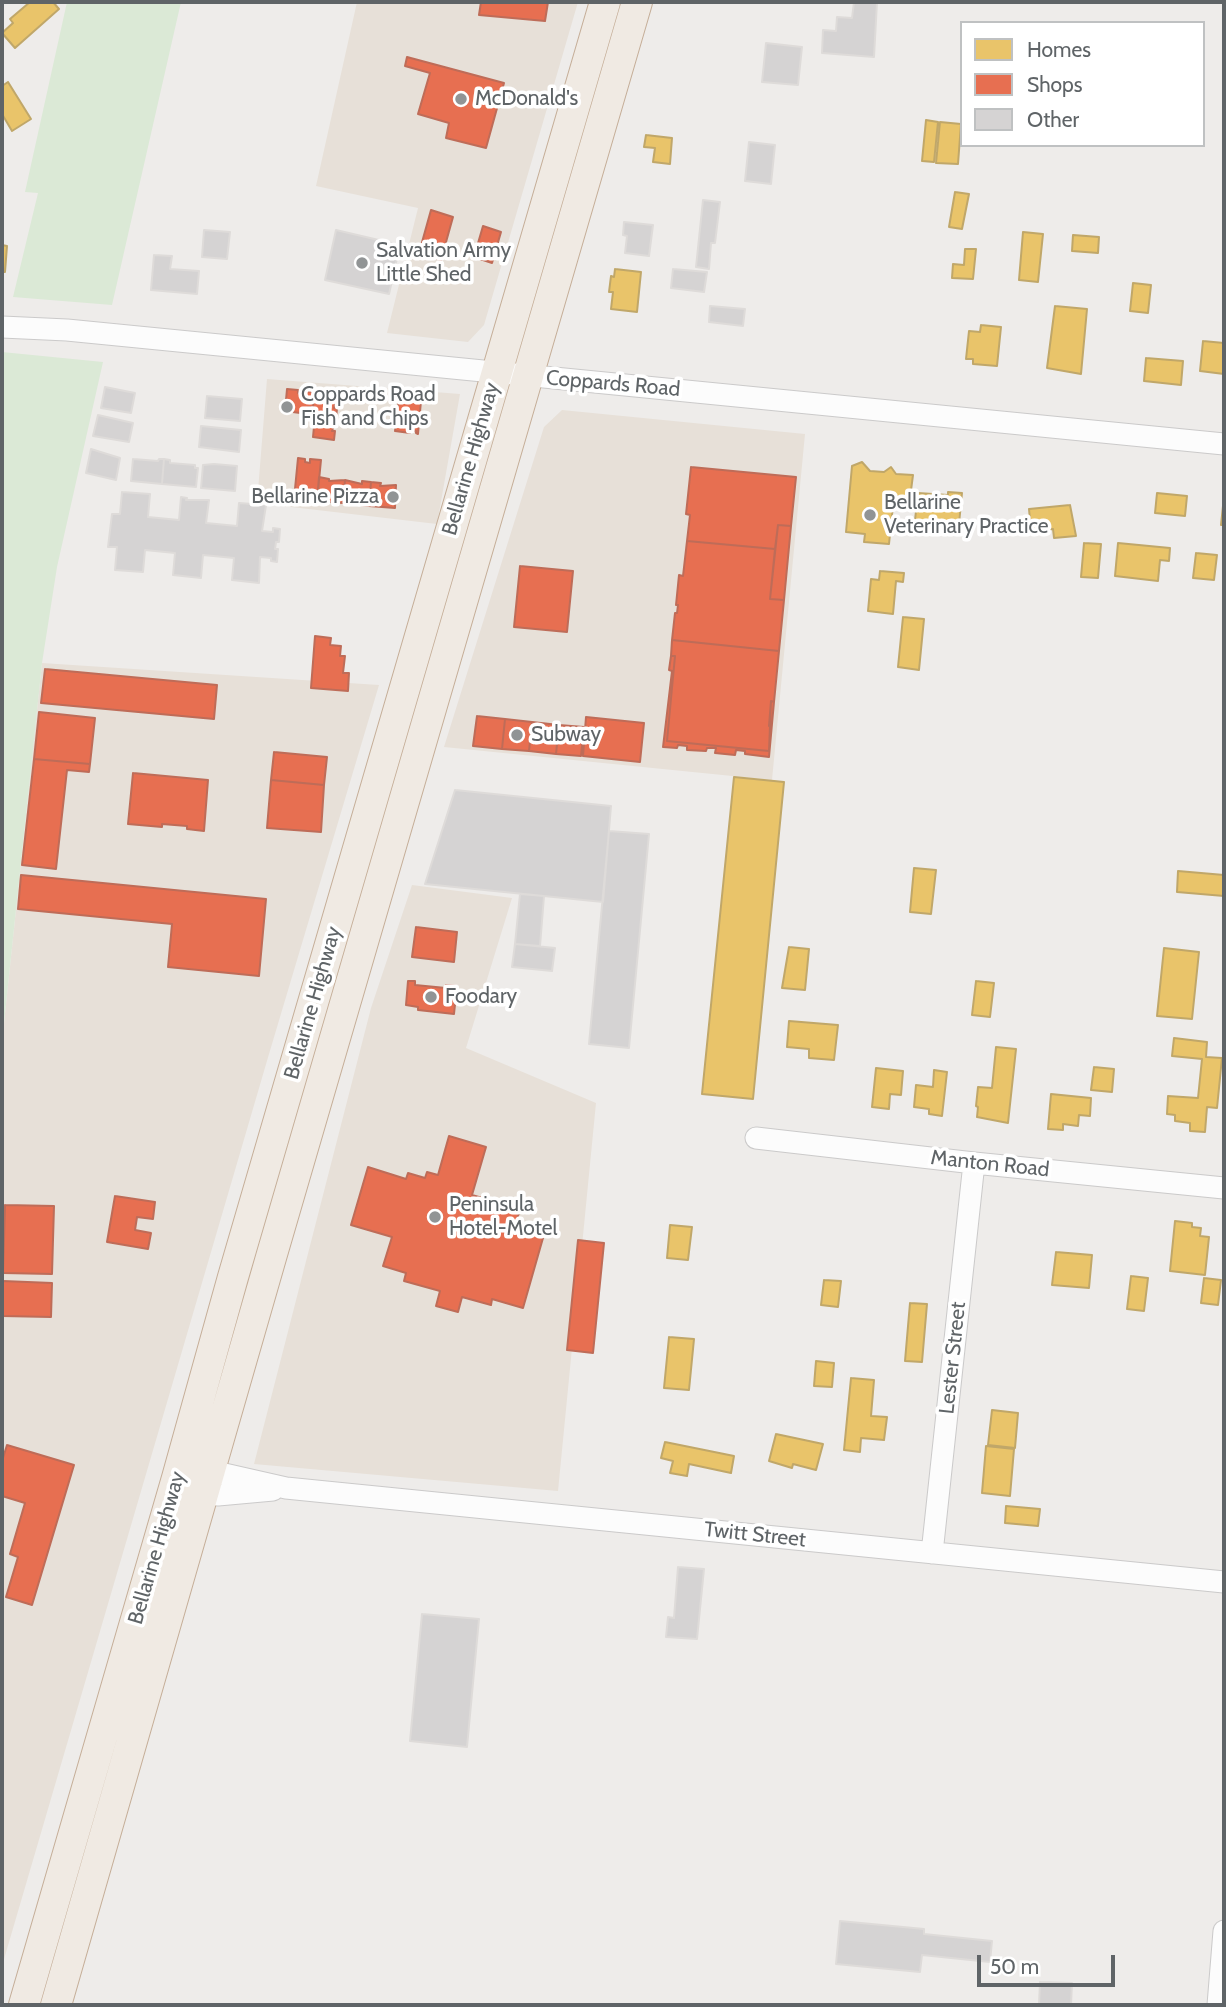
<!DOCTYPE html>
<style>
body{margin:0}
#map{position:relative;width:1226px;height:2007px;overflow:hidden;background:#eeecea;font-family:Cabin,sans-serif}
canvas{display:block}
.frame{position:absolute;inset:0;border:4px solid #5f6467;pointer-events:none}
.legend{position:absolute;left:960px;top:21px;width:245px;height:126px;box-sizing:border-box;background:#fff;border:2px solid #bfc1c2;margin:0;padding:9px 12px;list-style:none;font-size:21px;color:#5f6467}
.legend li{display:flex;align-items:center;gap:14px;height:35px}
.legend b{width:35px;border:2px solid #bfc1c2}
.scale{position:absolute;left:977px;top:1955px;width:138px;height:32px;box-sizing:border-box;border:4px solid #5f6467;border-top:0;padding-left:9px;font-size:21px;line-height:24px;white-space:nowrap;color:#5f6467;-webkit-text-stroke:5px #fff;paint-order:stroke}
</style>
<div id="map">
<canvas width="1226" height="2007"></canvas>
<div class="frame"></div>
<ul class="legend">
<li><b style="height:19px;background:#e9c46a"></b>Homes</li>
<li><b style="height:19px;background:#e76f51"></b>Shops</li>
<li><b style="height:19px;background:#d5d3d3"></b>Other</li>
</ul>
<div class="scale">50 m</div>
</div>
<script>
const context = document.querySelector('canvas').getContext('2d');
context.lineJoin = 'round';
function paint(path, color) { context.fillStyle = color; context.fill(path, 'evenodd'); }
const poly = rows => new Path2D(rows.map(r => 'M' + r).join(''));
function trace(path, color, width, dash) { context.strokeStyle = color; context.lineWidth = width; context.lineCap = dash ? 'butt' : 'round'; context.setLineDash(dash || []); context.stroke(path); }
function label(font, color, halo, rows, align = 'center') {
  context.font = font + ' Cabin,sans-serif'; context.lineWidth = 7; context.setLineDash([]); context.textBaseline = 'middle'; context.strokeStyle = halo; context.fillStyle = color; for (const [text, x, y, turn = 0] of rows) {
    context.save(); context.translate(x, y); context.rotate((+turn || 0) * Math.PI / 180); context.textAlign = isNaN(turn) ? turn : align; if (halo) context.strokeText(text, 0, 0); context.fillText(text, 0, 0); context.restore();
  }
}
const commercial = poly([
 [357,2,578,2,484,325,468,342,387,333,418,208,316,186],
 [267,379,460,394,437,524,257,503],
 [562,410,805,434,772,780,444,747,544,427],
 [42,663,379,685,269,1054,2,1966,2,1042],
 [412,885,512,898,466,1048,596,1103,558,1491,254,1464,371,1008]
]);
const green = poly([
 [67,2,181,2,112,305,13,297,38,193,25,192],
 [2,352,103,362,57,567,42,663,2,1042]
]);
const homes = poly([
 [30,2,53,2,59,9,15,48,2,33,13,23,10,19,30,2],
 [8,82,31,119,12,131,2,114,2,86,8,82],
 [926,120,938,122,934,162,922,161,926,120],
 [940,122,961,124,958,164,936,163,940,122],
 [646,135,672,138,670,164,653,162,655,148,644,147,646,135],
 [955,192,969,194,962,229,949,227,955,192],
 [1023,232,1043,234,1038,282,1019,280,1023,232],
 [1073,235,1099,237,1098,253,1072,251,1073,235],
 [2,245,7,246,5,272,2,272,2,245],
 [965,249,976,249,973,279,952,278,953,264,964,265,965,249],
 [615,269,641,272,637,312,611,309,613,292,609,292,611,276,614,277,615,269],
 [1133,283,1151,285,1148,313,1130,311,1133,283],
 [1055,306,1087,309,1081,374,1047,368,1055,306],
 [981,325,1001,327,997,366,973,364,973,359,966,359,969,331,980,332,981,325],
 [1203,341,1224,343,1224,374,1200,371,1203,341],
 [1146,358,1183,361,1181,385,1144,381,1146,358],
 [862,462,870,471,884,472,891,467,896,474,913,475,910,498,894,496,889,544,864,542,865,534,846,532,852,466,862,462],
 [948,492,962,493,959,524,915,520,918,493,948,495,948,492],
 [1157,493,1187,496,1185,516,1155,513,1157,493],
 [1224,496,1224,525,1221,525,1224,496],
 [1070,505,1076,536,1054,538,1053,529,1031,531,1029,509,1070,505],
 [1084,543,1101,544,1098,578,1081,577,1084,543],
 [1118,543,1170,548,1169,561,1160,560,1158,581,1115,576,1118,543],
 [1196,553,1217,555,1214,580,1193,578,1196,553],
 [880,571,904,573,903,582,896,581,893,614,868,611,871,579,879,580,880,571],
 [903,617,924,619,919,670,898,667,903,617],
 [734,777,784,782,753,1099,702,1094,734,777],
 [914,868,936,870,931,914,910,912,914,868],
 [1178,871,1224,875,1224,896,1177,892,1178,871],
 [789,947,809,949,805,990,782,988,789,947],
 [1164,948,1199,952,1192,1019,1157,1016,1164,948],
 [976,981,994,983,990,1017,972,1015,976,981],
 [789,1021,838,1025,834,1060,809,1058,809,1049,787,1047,789,1021],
 [1174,1038,1207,1042,1206,1057,1222,1058,1217,1108,1207,1107,1205,1132,1190,1131,1190,1123,1175,1121,1175,1115,1167,1114,1168,1096,1198,1098,1202,1059,1172,1056,1174,1038],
 [996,1047,1016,1049,1008,1123,977,1117,978,1107,976,1106,978,1087,992,1088,996,1047],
 [1094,1067,1114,1069,1112,1092,1091,1090,1094,1067],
 [876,1068,903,1071,901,1095,890,1094,889,1109,872,1107,876,1068],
 [934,1070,947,1072,942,1116,929,1114,929,1109,914,1107,916,1085,933,1087,934,1070],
 [1051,1094,1091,1098,1090,1116,1079,1115,1078,1126,1063,1124,1063,1130,1048,1129,1051,1094],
 [1175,1221,1192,1223,1192,1227,1201,1228,1200,1236,1209,1237,1205,1275,1170,1271,1175,1221],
 [670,1225,692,1227,688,1260,667,1258,670,1225],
 [1056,1252,1092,1255,1089,1288,1052,1285,1056,1252],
 [1131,1276,1148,1278,1144,1311,1127,1309,1131,1276],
 [1204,1278,1221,1280,1218,1305,1201,1303,1204,1278],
 [824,1280,841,1281,838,1307,821,1305,824,1280],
 [910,1303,927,1304,922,1362,905,1361,910,1303],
 [669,1337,694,1339,689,1390,664,1388,669,1337],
 [816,1361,834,1363,832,1387,814,1386,816,1361],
 [851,1378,874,1380,871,1416,887,1417,884,1440,861,1438,860,1452,844,1450,851,1378],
 [992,1410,1018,1413,1015,1448,988,1445,992,1410],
 [776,1434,823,1444,816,1470,793,1464,792,1468,769,1461,776,1434],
 [665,1442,734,1456,731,1473,689,1464,687,1476,670,1473,673,1461,661,1458,665,1442],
 [986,1446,1014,1449,1010,1496,982,1493,986,1446],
 [1006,1506,1040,1509,1038,1526,1005,1523,1006,1506]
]);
const shops = poly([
 [481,2,548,2,545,21,479,15,481,2],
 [407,57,504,83,486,148,446,138,449,123,418,114,430,73,405,66,407,57],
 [431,210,453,217,441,260,419,253,431,210],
 [483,226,501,232,492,263,474,257,483,226],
 [287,389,298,390,298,393,303,394,304,391,314,392,313,407,308,407,308,414,285,411,287,389],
 [314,392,338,394,334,408,337,408,336,420,316,418,315,414,310,414,310,407,313,407,314,392],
 [399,399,421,401,418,434,416,433,416,431,411,430,410,433,395,431,399,399],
 [315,416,316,418,336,420,332,431,335,431,334,440,313,437,315,416],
 [298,458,305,459,305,462,310,463,310,459,321,460,317,501,294,499,298,458],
 [691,467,796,477,791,526,778,525,775,549,687,541,690,515,686,514,691,467],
 [319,477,329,479,329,481,345,480,343,503,317,501,319,477],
 [345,480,362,484,362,481,371,482,369,506,343,503,345,480],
 [371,482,381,483,380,486,396,485,395,508,369,506,371,482],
 [778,525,791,526,784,600,770,599,778,525],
 [687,541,775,549,770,599,784,600,779,651,672,640,675,613,677,613,678,605,676,605,679,575,683,576,687,541],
 [520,566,573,571,567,632,514,627,520,566],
 [315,636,331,638,330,645,341,646,340,656,345,656,343,673,349,673,348,691,311,688,315,636],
 [672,640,779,651,774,702,771,701,769,726,771,726,769,751,667,741,675,656,671,656,672,640],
 [671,656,675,656,667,741,769,751,771,701,774,702,769,757,745,754,745,751,736,750,735,755,715,753,716,748,707,748,706,751,687,750,687,746,678,745,677,748,663,747,672,671,669,670,671,656],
 [45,669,217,685,214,719,41,703,45,669],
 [39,712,95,718,90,764,34,759,39,712],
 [477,716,505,719,502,749,473,746,477,716],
 [586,717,644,723,640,762,583,756,586,717],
 [505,719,532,722,529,751,502,749,505,719],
 [532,722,559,725,556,754,529,751,532,722],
 [559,725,584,727,581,756,556,754,559,725],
 [274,752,327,757,324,785,271,780,274,752],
 [34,759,90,764,89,772,67,770,56,869,22,865,34,759],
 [133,773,208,780,204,831,187,829,187,826,162,824,162,827,128,824,133,773],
 [271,780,324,785,321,832,267,828,271,780],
 [21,875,266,899,259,976,168,967,172,924,18,909,21,875],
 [416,927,457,932,454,962,412,957,416,927],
 [408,981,415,981,415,985,446,988,446,985,457,986,454,1014,418,1010,418,1007,406,1005,408,981],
 [449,1136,486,1147,472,1195,520,1209,514,1230,543,1238,523,1308,492,1299,491,1305,462,1297,458,1312,436,1306,440,1291,404,1281,406,1273,383,1266,392,1237,351,1225,368,1167,406,1179,408,1173,425,1178,427,1172,438,1175,449,1136],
 [115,1196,155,1202,153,1219,137,1217,135,1230,151,1233,148,1249,107,1242,115,1196],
 [5,1205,54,1206,52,1274,3,1273,5,1205],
 [578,1240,604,1243,593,1353,567,1350,578,1240],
 [3,1281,52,1283,51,1317,2,1316,3,1281],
 [7,1445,74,1465,32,1605,6,1597,18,1557,10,1554,25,1503,2,1496,2,1461,7,1445]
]);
const building = poly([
 [854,2,877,2,874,57,822,53,823,30,836,31,837,17,852,18,854,2],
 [766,43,802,47,798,85,762,82,766,43],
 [749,142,775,145,771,184,745,181,749,142],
 [703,200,720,202,715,243,711,243,709,269,696,267,703,200],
 [624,222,653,225,649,256,625,253,627,236,623,235,624,222],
 [204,230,230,232,227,259,202,257,204,230],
 [336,230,400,245,389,294,325,280,336,230],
 [154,255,172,256,170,269,199,271,197,294,151,290,154,255],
 [673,269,707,272,704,292,671,288,673,269],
 [710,306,745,309,743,326,709,322,710,306],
 [105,387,135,393,131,413,101,408,105,387],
 [207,396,242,399,240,421,205,418,207,396],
 [98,415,133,423,129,442,93,436,98,415],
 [201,426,241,430,239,452,199,447,201,426],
 [91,449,120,458,116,480,86,473,91,449],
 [133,459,158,461,159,459,164,459,162,484,131,481,133,459],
 [164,459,170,460,170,463,195,465,195,468,198,468,196,487,162,484,164,459],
 [214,464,237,466,235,491,201,488,203,465,214,464],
 [122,492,150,494,148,517,179,520,181,497,187,498,186,500,209,500,206,523,237,526,239,503,266,505,262,531,273,532,273,528,280,529,279,542,276,542,275,549,278,549,277,562,271,561,271,558,260,557,259,583,232,580,234,558,203,555,201,578,173,575,175,553,145,550,143,572,115,570,117,547,108,547,112,514,120,514,122,492],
 [455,790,611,806,603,902,425,884,455,790],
 [609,831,649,834,629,1048,589,1044,609,831],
 [520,894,544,896,540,946,515,944,520,894],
 [515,944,555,948,552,971,512,967,515,944],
 [678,1567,704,1569,697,1639,666,1637,668,1617,674,1618,678,1567],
 [422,1614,479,1619,467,1747,410,1741,422,1614],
 [840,1921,924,1929,924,1934,992,1941,990,1962,922,1955,920,1972,836,1964,840,1921],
 [1040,1982,1072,1983,1071,2005,1039,2005,1040,1982]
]);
const minor = poly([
 [2,327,67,330,1224,444],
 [756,1138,974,1163,1224,1188],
 [197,1474,211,1471,286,1488,1224,1582],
 [192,1487,204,1494,218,1495,273,1490],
 [932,1553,974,1163],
 [1218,2005,1224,1931]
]);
const highway = poly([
 [24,2005,177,1478,233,1277,605,2],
 [56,2005,272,1254,637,2]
]);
const markers = [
 [461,99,7,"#919495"],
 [362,263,7,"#919495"],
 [287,407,7,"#919495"],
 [393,497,7,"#919495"],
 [870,515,7,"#919495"],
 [517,735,7,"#919495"],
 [431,997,7,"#919495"],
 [435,1217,7,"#919495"]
];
const poiNames = [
 ["McDonald's",475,99],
 ["Salvation Army",376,251],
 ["Little Shed",376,275],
 ["Coppards Road",301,395],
 ["Fish and Chips",301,419],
 ["Bellarine Pizza",379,497,"right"],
 ["Bellarine",884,503],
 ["Veterinary Practice",884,527],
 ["Subway",531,735],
 ["Foodary",445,997],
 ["Peninsula",449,1205],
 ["Hotel-Motel",449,1229]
];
const streetNames = [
 ["Coppards Road",613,384,5],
 ["Bellarine Highway",471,459,-74],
 ["Bellarine Highway",313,1003,-74],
 ["Manton Road",990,1164,6],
 ["Lester Street",953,1358,-84],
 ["Twitt Street",755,1535,6],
 ["Bellarine Highway",157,1548,-74]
];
paint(commercial, '#e7e0d8');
paint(green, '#dbe9d6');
paint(homes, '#e9c46a');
trace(homes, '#c0a769', 2);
paint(shops, '#e76f51');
trace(shops, '#be6c58', 2);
paint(building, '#d5d3d3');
trace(building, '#dedbd9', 2);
trace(minor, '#cbcaca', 23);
trace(highway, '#c5ae98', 32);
trace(minor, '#fcfcfc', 21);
trace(highway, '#f0eae3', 30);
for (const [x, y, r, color] of markers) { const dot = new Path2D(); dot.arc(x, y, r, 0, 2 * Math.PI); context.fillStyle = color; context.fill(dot); trace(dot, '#fff', 2.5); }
label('21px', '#5f6467', '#fff', poiNames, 'left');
label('21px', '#5f6467', '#fff', streetNames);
</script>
